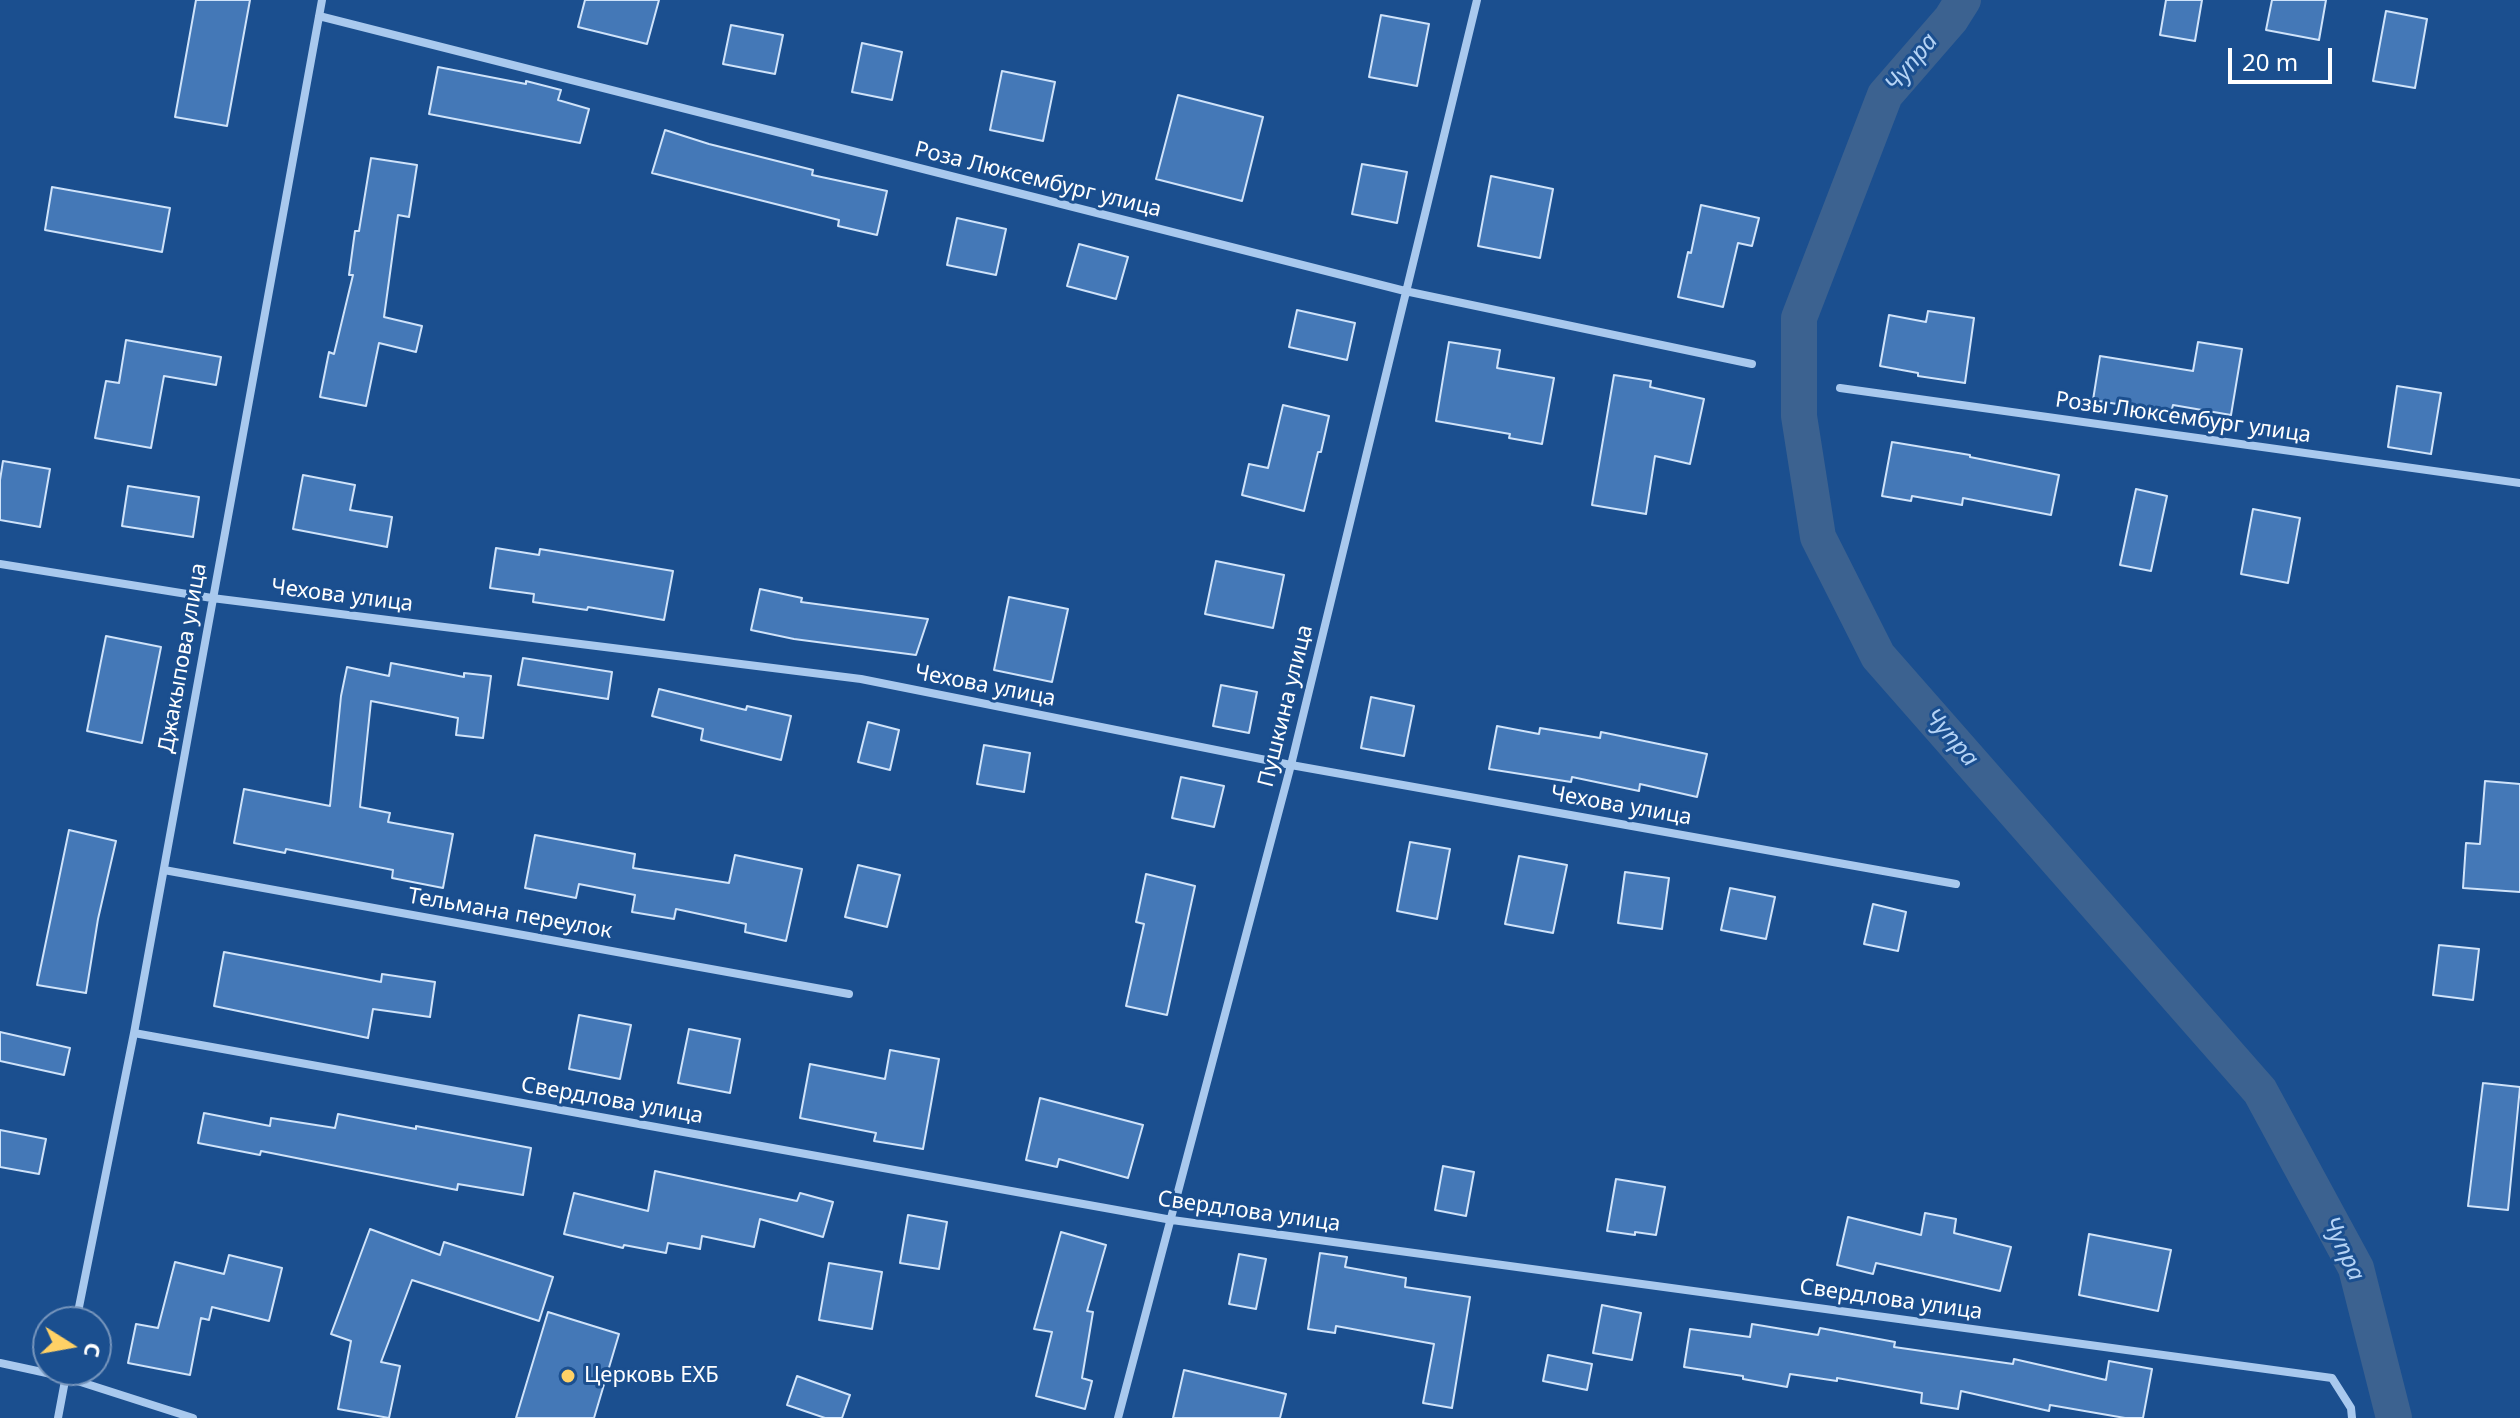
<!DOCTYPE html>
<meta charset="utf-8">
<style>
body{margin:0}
#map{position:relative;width:2520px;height:1418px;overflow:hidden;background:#1b4f8f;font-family:"Noto Sans",sans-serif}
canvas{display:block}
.north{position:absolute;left:32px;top:1306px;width:80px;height:80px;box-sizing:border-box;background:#1b4f8f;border:2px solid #7695bc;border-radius:50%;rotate:101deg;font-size:22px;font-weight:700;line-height:32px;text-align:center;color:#fff}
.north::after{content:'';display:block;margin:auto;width:28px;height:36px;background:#ffd166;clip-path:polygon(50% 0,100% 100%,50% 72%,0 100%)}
.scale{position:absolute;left:2228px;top:48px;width:104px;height:36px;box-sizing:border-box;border:4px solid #fff;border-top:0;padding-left:10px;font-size:24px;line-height:28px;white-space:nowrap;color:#fff;-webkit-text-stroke:6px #1b4f8f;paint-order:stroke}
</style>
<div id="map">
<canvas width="2520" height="1418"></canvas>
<div class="north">С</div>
<div class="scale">20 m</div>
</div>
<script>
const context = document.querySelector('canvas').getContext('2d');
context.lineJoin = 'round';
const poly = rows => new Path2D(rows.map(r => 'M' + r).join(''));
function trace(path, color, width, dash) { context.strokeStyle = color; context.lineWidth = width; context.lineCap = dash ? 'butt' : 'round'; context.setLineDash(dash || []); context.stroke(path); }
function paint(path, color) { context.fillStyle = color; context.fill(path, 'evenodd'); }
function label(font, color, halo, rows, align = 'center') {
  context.font = font + ' "Noto Sans",sans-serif'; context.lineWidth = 6; context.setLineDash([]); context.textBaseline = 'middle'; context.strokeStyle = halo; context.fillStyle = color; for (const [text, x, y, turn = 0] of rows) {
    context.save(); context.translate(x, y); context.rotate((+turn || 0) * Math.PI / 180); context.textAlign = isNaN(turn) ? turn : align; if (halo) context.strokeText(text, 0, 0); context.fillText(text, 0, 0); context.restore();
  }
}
const canal = poly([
 [1963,0,1951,19,1885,95,1799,318,1799,416,1818,537,1878,656,2260,1091,2356,1268,2394,1418]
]);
const building = poly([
 [196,0,250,0,227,126,175,117,196,0],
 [585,0,659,0,647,44,578,27,585,0],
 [2166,0,2202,0,2195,41,2160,35,2166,0],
 [2272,0,2326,0,2319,40,2266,30,2272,0],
 [2386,11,2427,19,2415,88,2373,81,2386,11],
 [1381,15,1429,24,1417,86,1369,77,1381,15],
 [731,25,783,35,775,74,723,64,731,25],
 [862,43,902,52,892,100,852,92,862,43],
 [438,67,526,84,526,81,561,90,558,100,589,109,580,143,429,114,438,67],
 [1002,71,1055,82,1043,141,990,130,1002,71],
 [1178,95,1263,117,1242,201,1156,179,1178,95],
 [665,130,709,144,813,170,812,175,887,191,877,235,838,226,839,220,652,173,665,130],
 [371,158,417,165,409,217,398,215,384,317,422,326,416,352,379,343,366,406,320,397,329,352,334,354,353,275,349,275,355,231,359,231,371,158],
 [1362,164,1407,172,1397,223,1352,214,1362,164],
 [1491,176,1553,189,1540,258,1478,246,1491,176],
 [52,187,170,208,162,252,45,230,52,187],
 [1701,205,1759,218,1752,246,1738,243,1723,307,1678,297,1688,252,1691,253,1701,205],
 [957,218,1006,229,996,275,947,265,957,218],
 [1079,244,1128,257,1116,299,1067,286,1079,244],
 [1297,310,1355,323,1347,360,1289,347,1297,310],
 [1928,311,1974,318,1965,383,1918,376,1918,373,1880,366,1889,315,1926,322,1928,311],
 [126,340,221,357,216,385,164,376,151,448,95,438,106,381,119,383,126,340],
 [1449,342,1500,350,1497,368,1554,378,1542,444,1509,438,1510,434,1436,421,1449,342],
 [2198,342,2242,349,2231,415,2173,405,2171,413,2093,400,2100,356,2193,371,2198,342],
 [1614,375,1651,381,1650,387,1704,399,1690,464,1655,456,1646,514,1592,505,1614,375],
 [2397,386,2441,393,2431,454,2388,447,2397,386],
 [1283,405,1329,416,1321,452,1318,452,1304,511,1242,495,1249,464,1268,468,1283,405],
 [1892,442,1970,455,1970,457,2059,475,2051,515,1963,498,1962,505,1912,496,1911,501,1882,496,1892,442],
 [3,461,50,469,40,527,0,520,0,480,3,461],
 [303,475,355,485,350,510,392,517,387,547,293,529,303,475],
 [128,486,199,497,193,537,122,526,128,486],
 [2136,489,2167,496,2151,571,2120,565,2136,489],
 [2253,509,2300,518,2288,583,2241,574,2253,509],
 [496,548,539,555,540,549,673,571,664,620,588,607,587,610,533,602,534,594,490,588,496,548],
 [1216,561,1284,575,1273,628,1205,614,1216,561],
 [760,589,802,598,801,602,928,619,916,655,794,639,751,630,760,589],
 [1009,597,1068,609,1052,682,994,670,1009,597],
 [106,636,161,647,142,743,87,731,106,636],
 [523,658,612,672,608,699,518,685,523,658],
 [391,663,464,677,464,673,491,676,483,738,456,735,458,718,371,701,360,807,390,813,388,822,453,834,443,888,392,878,393,870,286,849,285,853,234,843,244,789,330,806,341,696,347,667,389,676,391,663],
 [1221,685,1257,692,1249,733,1213,726,1221,685],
 [659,689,746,710,747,706,791,716,781,760,701,740,703,729,652,716,659,689],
 [1371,697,1414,706,1404,756,1361,748,1371,697],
 [868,722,899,730,890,770,858,762,868,722],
 [1497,726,1539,734,1540,728,1600,738,1601,732,1707,754,1697,797,1640,784,1639,791,1572,777,1571,782,1489,769,1497,726],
 [984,745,1030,753,1024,792,977,784,984,745],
 [1181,777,1224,786,1214,827,1172,818,1181,777],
 [2485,781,2520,784,2520,892,2463,888,2466,843,2480,844,2485,781],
 [69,830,116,841,98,919,86,993,37,985,69,830],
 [535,835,635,854,633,868,729,883,735,855,802,869,786,941,745,932,746,924,676,909,674,919,632,912,635,895,579,884,576,898,525,888,535,835],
 [1410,842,1450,849,1437,919,1397,911,1410,842],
 [1519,856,1567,865,1553,933,1505,924,1519,856],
 [858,865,900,875,887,927,845,917,858,865],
 [1625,872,1669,878,1662,929,1618,923,1625,872],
 [1146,874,1195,886,1167,1015,1126,1006,1144,924,1136,922,1146,874],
 [1730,888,1775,897,1766,939,1721,930,1730,888],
 [1873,904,1906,912,1898,951,1864,944,1873,904],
 [2439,945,2479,949,2473,1000,2433,995,2439,945],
 [224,952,381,982,382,974,435,982,430,1017,373,1009,368,1038,214,1006,224,952],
 [579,1015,631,1025,620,1079,569,1069,579,1015],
 [689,1029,740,1039,730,1093,678,1083,689,1029],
 [0,1032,70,1048,64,1075,0,1061,0,1032],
 [890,1050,939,1059,923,1149,874,1141,876,1133,800,1118,810,1064,885,1079,890,1050],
 [2483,1083,2520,1087,2508,1210,2468,1206,2483,1083],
 [1040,1098,1143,1125,1128,1178,1059,1159,1057,1167,1026,1160,1040,1098],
 [204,1113,270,1126,271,1118,335,1128,338,1114,416,1129,416,1126,531,1148,523,1195,458,1184,457,1190,261,1151,260,1155,198,1143,204,1113],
 [0,1130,46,1139,39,1174,0,1167,0,1130],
 [1443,1166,1474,1172,1466,1216,1435,1210,1443,1166],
 [655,1171,797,1201,800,1193,833,1202,823,1237,760,1219,754,1247,702,1236,700,1249,668,1243,666,1253,624,1245,623,1248,564,1234,574,1193,648,1211,655,1171],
 [1616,1179,1665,1187,1656,1235,1635,1232,1635,1235,1607,1231,1616,1179],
 [1925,1213,1956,1219,1954,1233,2011,1247,2000,1291,1876,1263,1873,1274,1837,1265,1848,1217,1921,1235,1925,1213],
 [908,1215,947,1222,939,1269,900,1263,908,1215],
 [370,1229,440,1255,444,1242,553,1277,539,1321,412,1280,381,1362,400,1366,389,1418,338,1409,351,1341,331,1334,370,1229],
 [1061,1232,1106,1245,1087,1311,1093,1312,1082,1378,1092,1381,1085,1409,1036,1396,1052,1332,1034,1329,1061,1232],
 [2089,1234,2171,1250,2158,1311,2079,1295,2089,1234],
 [1320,1253,1347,1257,1345,1267,1406,1278,1405,1287,1470,1297,1452,1408,1423,1403,1434,1344,1336,1326,1335,1333,1308,1329,1320,1253],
 [1239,1254,1266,1259,1256,1309,1229,1304,1239,1254],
 [229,1255,282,1268,269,1321,212,1307,209,1320,201,1318,190,1375,128,1363,136,1324,158,1328,175,1262,224,1274,229,1255],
 [829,1263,882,1272,872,1329,819,1320,829,1263],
 [1602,1305,1641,1313,1632,1360,1593,1353,1602,1305],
 [548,1312,619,1334,594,1418,516,1418,548,1312],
 [1752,1324,1818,1335,1820,1328,1895,1342,1894,1347,2013,1364,2014,1359,2106,1380,2109,1361,2152,1369,2143,1418,2125,1418,2050,1405,2049,1411,1961,1391,1958,1409,1921,1403,1922,1393,1837,1378,1837,1381,1790,1374,1787,1387,1743,1379,1743,1376,1684,1367,1690,1329,1750,1337,1752,1324],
 [1548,1355,1592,1364,1587,1390,1543,1381,1548,1355],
 [1184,1370,1286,1394,1280,1418,1173,1418,1184,1370],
 [797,1376,850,1395,842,1418,825,1418,787,1405,797,1376]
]);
const street = poly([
 [319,16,1405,291,1752,364],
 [1840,388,2520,483],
 [0,564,212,598,861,679,1291,765,1956,884],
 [164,870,849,994],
 [134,1033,1172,1220,2332,1378,2351,1408,2352,1418],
 [76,1322,134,1033,322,0],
 [0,1363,65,1377,193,1418],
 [58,1418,67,1370],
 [1118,1418,1291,765,1477,0]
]);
const markers = [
 [568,1376,8,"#ffd166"]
];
const streetNames = [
 ["Роза Люксембург улица",1038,180,14],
 ["Розы Люксембург улица",2183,418,8],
 ["Чехова улица",342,596,7],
 ["Джакыпова улица",183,658,-80],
 ["Чехова улица",985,686,11],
 ["Пушкина улица",1286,706,-76],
 ["Чехова улица",1621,806,10],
 ["Тельмана переулок",510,914,10],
 ["Свердлова улица",612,1101,10],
 ["Свердлова улица",1249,1212,8],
 ["Свердлова улица",1891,1300,8]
];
const poiNames = [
 ["Церковь ЕХБ",584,1376]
];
const waterNames = [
 ["Чупра",1912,63,-51],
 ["Чупра",1951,738,49],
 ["Чупра",2343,1249,65]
];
trace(canal, '#3c6290', 36);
paint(building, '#4478b7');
trace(building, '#cfe3fa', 2);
trace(street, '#a9c9ee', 8);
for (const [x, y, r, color] of markers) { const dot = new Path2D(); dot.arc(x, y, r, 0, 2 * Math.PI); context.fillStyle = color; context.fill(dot); trace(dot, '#1b4f8f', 3); }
label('22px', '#fff', '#1b4f8f', streetNames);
label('22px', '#fff', '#1b4f8f', poiNames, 'left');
label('italic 24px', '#b5d3f5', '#1b4f8f', waterNames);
</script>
